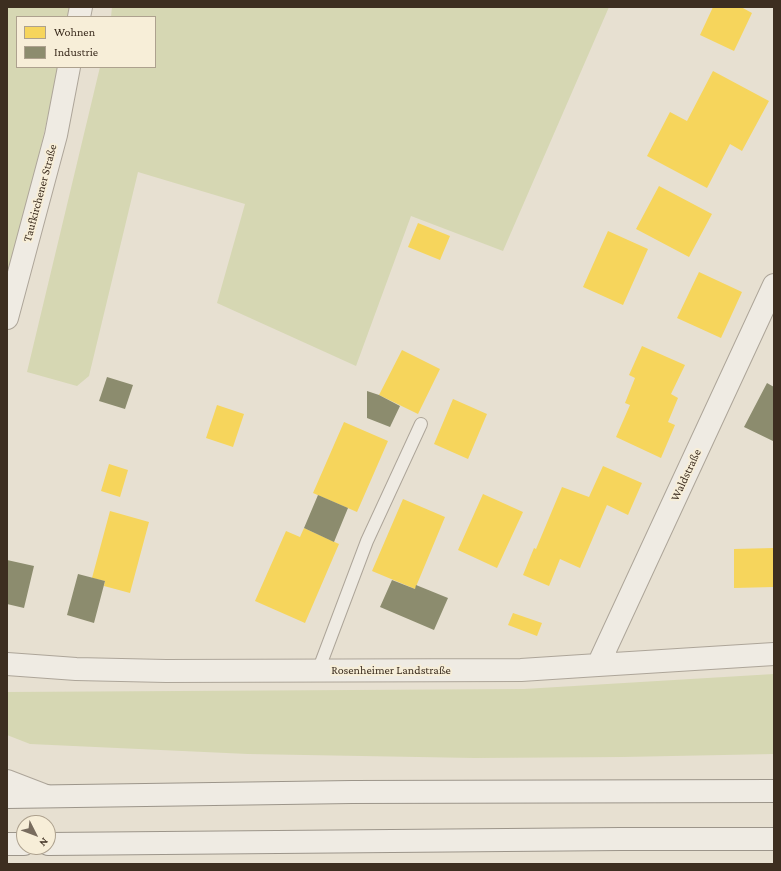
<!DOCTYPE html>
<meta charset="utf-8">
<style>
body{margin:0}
#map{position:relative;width:781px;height:871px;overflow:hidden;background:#e7e0d1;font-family:"Crimson Pro",serif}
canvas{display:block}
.frame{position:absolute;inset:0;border:8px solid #3d2e20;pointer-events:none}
.legend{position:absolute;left:16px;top:16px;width:140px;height:52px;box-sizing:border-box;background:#f7eed8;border:1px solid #ada18e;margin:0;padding:5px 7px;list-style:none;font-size:12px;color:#3d2e20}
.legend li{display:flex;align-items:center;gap:8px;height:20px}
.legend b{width:20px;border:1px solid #ada18e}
.north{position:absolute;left:16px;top:815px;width:40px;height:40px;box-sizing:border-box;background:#f7eed8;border:1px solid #ada18e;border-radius:50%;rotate:132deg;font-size:11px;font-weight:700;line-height:16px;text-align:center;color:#3d2e20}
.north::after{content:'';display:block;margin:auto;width:14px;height:18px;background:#786c5e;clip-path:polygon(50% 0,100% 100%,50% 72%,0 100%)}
</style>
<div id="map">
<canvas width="781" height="871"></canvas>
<div class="frame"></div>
<ul class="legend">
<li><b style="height:11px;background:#f6d55c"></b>Wohnen</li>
<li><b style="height:11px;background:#8c8c6e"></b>Industrie</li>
</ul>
<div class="north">N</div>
</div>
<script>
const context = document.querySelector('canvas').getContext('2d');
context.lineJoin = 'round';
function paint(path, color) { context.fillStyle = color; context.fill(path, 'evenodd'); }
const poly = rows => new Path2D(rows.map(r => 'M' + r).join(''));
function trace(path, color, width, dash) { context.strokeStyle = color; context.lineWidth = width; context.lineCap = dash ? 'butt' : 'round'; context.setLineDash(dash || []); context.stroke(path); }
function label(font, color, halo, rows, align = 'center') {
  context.font = font + ' "Crimson Pro",serif'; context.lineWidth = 4; context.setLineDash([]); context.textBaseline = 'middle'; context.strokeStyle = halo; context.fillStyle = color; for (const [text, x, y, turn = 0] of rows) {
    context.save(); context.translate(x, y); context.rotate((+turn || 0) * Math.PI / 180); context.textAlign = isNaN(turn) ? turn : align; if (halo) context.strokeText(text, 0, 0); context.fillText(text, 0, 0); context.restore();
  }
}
const green = poly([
 [7,7,70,7,68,17,17,17,17,67,59,67,7,295],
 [112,7,609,7,503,251,411,216,356,366,217,303,245,204,138,172,89,376,77,386,27,372,100,67,155,67,155,17,111,17],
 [774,674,774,754,622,757,475,758,248,754,30,744,7,735,7,692,524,689]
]);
const homes = poly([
 [713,7,741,7,752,13,734,51,700,35],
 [713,71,769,101,742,151,730,144,707,188,647,156,670,112,687,121],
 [659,186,712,214,689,257,636,229],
 [418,223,450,236,440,260,408,247],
 [608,231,648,249,623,305,583,287],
 [699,272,742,292,721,338,677,318],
 [642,346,685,365,671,394,678,398,668,422,675,425,661,458,616,437,630,405,625,403,635,378,629,375],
 [402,350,440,369,418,414,379,395],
 [453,399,487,414,468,459,434,444],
 [217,405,244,414,233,447,206,438],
 [344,422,388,441,357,512,313,493],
 [109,464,128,470,120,497,101,491],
 [603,466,642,483,628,515,607,505,580,568,560,559,549,586,523,575,534,548,536,549,562,487,589,497],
 [483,494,523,512,497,568,458,550],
 [403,499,445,517,415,589,372,571],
 [110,511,149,522,130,593,104,586,105,581,92,578],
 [304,528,339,544,305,623,255,601,286,531,300,537],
 [774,548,774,587,734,588,734,549],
 [513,613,542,623,537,636,508,625]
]);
const industry = poly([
 [107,377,133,385,125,409,99,401],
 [767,383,774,387,774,439,773,441,744,427],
 [367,391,379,395,400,406,390,427,367,418],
 [318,495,348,508,334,542,304,528],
 [7,560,34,566,24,608,7,604],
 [78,574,105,581,94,623,67,615],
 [392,580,415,589,416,585,448,598,434,630,380,607]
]);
const service = poly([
 [318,671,367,541,421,424]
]);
const minor = poly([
 [79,17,81,7],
 [7,318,56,135,69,67],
 [7,664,76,669,166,671,521,670,598,665,774,654],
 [598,665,774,285],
 [7,781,46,796]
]);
const secondary = poly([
 [7,797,352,792,774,791],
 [7,844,24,844],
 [48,844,621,839,774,839]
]);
const streetNames = [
 ["Taufkirchener Straße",40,193,-75],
 ["Waldstraße",686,475,-65],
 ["Rosenheimer Landstraße",391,670]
];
paint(green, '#d6d7b3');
paint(homes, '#f6d55c');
paint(industry, '#8c8c6e');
trace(service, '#ada599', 14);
trace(minor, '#ada599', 24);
trace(secondary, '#9c958a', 24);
trace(service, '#efebe3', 12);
trace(minor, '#efebe3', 22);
trace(secondary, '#efebe3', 22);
label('12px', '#3d2e20', '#f7eed8', streetNames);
</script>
